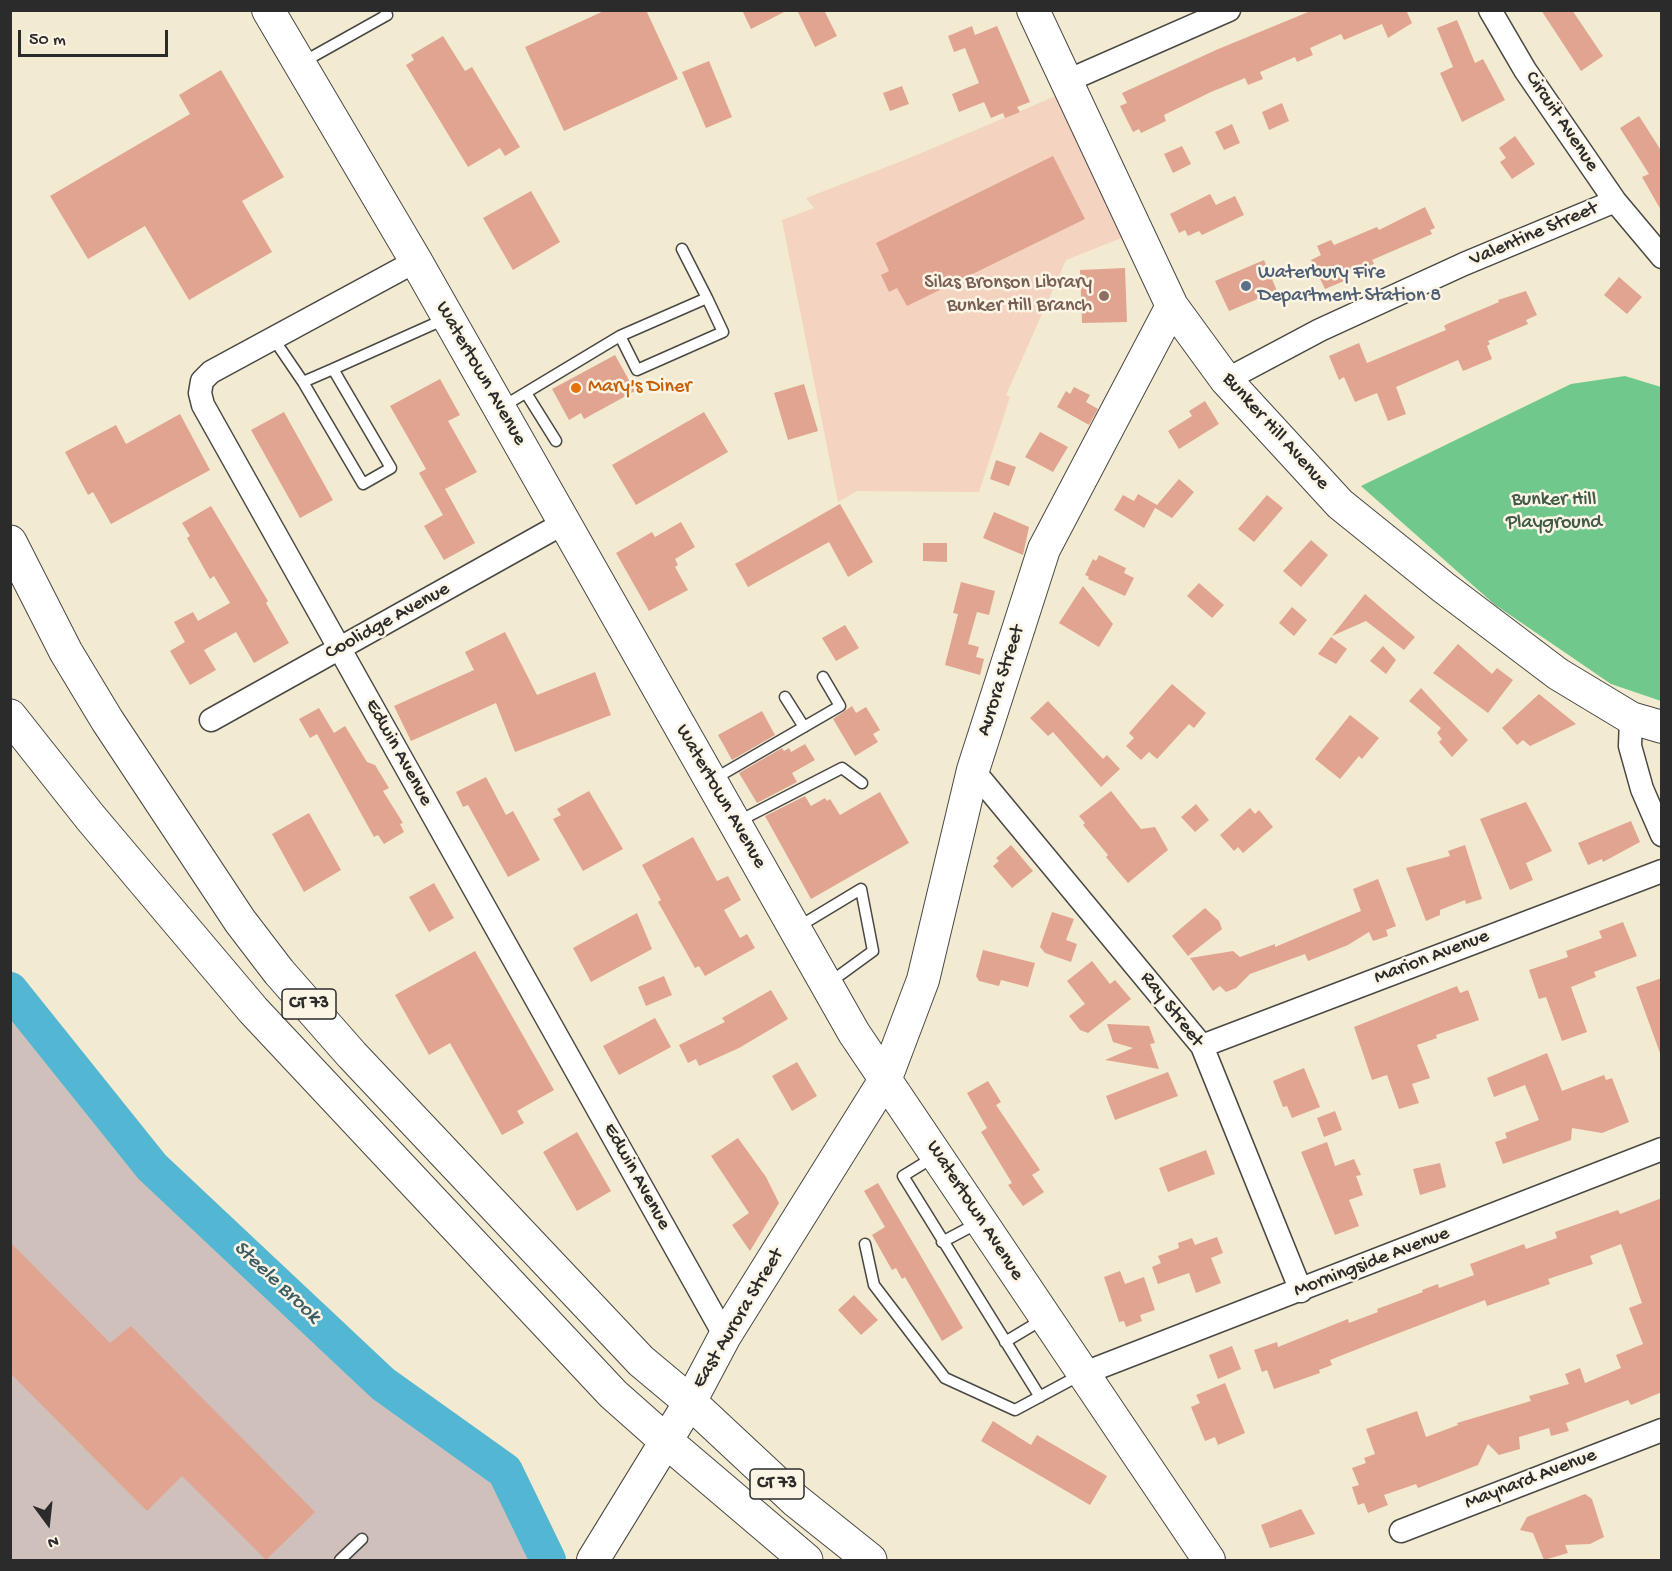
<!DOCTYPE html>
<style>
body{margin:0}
#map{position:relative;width:1672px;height:1571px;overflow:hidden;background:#f2ebd1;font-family:"Gochi Hand",sans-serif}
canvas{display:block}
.frame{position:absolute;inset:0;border:12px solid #2b2b2b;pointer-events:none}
.north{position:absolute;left:18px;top:1493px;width:60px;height:60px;-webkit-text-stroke:4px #fcf5e5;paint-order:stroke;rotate:165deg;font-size:16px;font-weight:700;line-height:24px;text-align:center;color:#2b2b2b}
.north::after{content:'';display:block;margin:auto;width:21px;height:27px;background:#2b2b2b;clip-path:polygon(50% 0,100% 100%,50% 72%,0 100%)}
.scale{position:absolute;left:18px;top:30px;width:150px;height:27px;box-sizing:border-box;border:3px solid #2b2b2b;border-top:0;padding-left:8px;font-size:18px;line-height:21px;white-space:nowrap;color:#2b2b2b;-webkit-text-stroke:4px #fcf5e5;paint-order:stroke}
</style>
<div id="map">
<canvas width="1672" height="1571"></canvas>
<div class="frame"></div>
<div class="north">N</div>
<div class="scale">50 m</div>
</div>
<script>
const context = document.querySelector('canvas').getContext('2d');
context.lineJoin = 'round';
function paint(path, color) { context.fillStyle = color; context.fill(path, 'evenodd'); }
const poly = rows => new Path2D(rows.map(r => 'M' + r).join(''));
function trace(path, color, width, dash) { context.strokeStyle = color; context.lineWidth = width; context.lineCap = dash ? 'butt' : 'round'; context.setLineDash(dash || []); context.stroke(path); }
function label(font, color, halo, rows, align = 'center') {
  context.font = font + ' "Gochi Hand",sans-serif'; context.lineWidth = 5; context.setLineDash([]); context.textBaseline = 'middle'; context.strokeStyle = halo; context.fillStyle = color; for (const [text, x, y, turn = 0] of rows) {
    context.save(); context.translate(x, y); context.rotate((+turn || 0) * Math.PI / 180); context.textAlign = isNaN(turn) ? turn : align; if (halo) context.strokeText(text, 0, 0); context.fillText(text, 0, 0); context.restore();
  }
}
const built = poly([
 [1056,96,1124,237,1066,260,1006,395,1010,397,979,492,857,491,838,502,782,220,814,208,806,198,907,159]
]);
const industrial = poly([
 [10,990,152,1167,383,1384,505,1471,548,1560,11,1560]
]);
const green = poly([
 [1625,376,1661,387,1661,701,1611,684,1494,604,1361,486,1571,384]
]);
const river = poly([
 [10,990,152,1167,383,1384,505,1471,548,1560]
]);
const building = poly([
 [606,10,646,10,678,79,564,131,525,47],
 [742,10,788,10,751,29],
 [797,10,824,10,837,36,815,47],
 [1313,10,1411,10,1407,12,1412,23,1388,38,1382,24,1344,40,1341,34,1310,48,1313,55,1297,62,1295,57,1260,72,1263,79,1248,85,1245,78,1211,92,1164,115,1166,121,1141,133,1139,129,1133,132,1120,106,1127,103,1122,93,1216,50],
 [1541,10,1572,10,1603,56,1581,71],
 [1457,20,1475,63,1483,59,1505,100,1462,122,1440,73,1453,67,1437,28],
 [972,26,975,35,997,26,1030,102,1017,107,1020,112,1005,118,1003,113,991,118,984,102,959,112,952,94,979,83,965,48,954,52,948,36],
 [443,36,465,71,472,67,520,147,505,156,500,148,468,167,406,65,414,60,411,55],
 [709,61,732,117,706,128,682,72],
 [221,70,284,177,242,201,272,252,189,300,145,226,88,259,50,196,190,114,179,95],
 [902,86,909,104,890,111,883,93],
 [1282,103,1289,121,1269,130,1262,112],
 [1639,116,1662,152,1662,212,1642,177,1649,174,1620,128],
 [1232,124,1240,143,1224,150,1215,132],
 [1515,136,1535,164,1512,179,1500,162,1506,158,1499,148],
 [1182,146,1191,164,1173,173,1164,154],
 [1053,156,1085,219,907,306,897,288,889,292,881,275,889,271,876,243],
 [531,191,560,242,513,270,483,218],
 [1210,194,1216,205,1235,196,1244,215,1202,235,1199,231,1188,236,1185,230,1179,233,1170,214],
 [1425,207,1435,228,1430,230,1432,234,1372,260,1374,264,1347,274,1349,279,1325,289,1311,260,1321,255,1317,246,1331,240,1334,245,1377,227,1379,230],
 [1264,260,1277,291,1229,311,1215,281],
 [1125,268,1127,322,1082,323,1080,270],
 [1619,277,1642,297,1627,314,1604,295],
 [1526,291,1537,315,1526,320,1528,324,1488,341,1490,344,1487,346,1492,359,1463,371,1458,360,1396,387,1406,414,1388,421,1377,393,1355,402,1344,377,1339,380,1329,356,1359,343,1367,363,1446,330,1444,326,1447,324,1499,302,1498,300],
 [615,355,635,391,584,419,581,413,569,420,552,389],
 [440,379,460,415,448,421,477,472,445,489,475,543,444,560,424,526,443,515,419,473,426,469,390,406],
 [804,384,818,431,788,440,774,393],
 [1074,387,1090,395,1086,402,1098,409,1089,425,1057,407,1066,391,1070,394],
 [1205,401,1219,424,1179,449,1168,431,1192,416,1189,411],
 [284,412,333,500,300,518,251,430],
 [704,412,728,452,636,505,612,465],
 [180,414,210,470,111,524,93,492,88,495,65,452,116,425,126,444],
 [1040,432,1068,447,1053,472,1025,457],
 [996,460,1016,467,1009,486,990,479],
 [1179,479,1194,492,1172,518,1155,508,1144,528,1114,510,1123,495,1134,501,1138,494,1157,505],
 [1267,495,1283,508,1254,542,1238,529],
 [840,504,873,562,848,577,829,542,748,587,735,564],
 [211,506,268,601,266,603,289,643,254,663,236,632,204,650,216,670,190,685,170,651,185,642,174,622,193,612,198,621,230,603,214,576,210,579,187,538,190,536,182,523],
 [994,512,1029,527,1023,555,983,538],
 [681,522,695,547,675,559,678,565,675,567,688,590,649,611,616,553,652,532,655,537],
 [1311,540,1328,555,1301,587,1283,571],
 [923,543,947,543,947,562,923,561],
 [1099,555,1126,568,1124,573,1134,578,1125,596,1088,579,1089,577,1085,575,1093,559,1096,561],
 [961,582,995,591,989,615,977,612,968,644,979,647,976,657,984,659,980,675,945,665,958,614,953,613],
 [1199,583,1224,605,1212,618,1187,596],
 [1083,586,1113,624,1099,647,1059,623],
 [1365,594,1415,637,1404,650,1366,621,1332,636],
 [1292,607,1307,620,1294,636,1279,623],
 [845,625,859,648,836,661,822,638],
 [505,632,537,695,595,672,611,715,515,752,496,703,411,741,394,706,474,670,465,652],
 [1331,637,1347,649,1336,664,1318,654],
 [1458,644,1492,674,1497,668,1513,680,1488,713,1433,673],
 [1383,646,1396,660,1386,674,1370,661],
 [1172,684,1206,713,1194,728,1189,724,1157,759,1149,752,1141,760,1126,746,1134,738,1129,733],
 [1421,688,1468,740,1452,757,1439,742,1442,739,1437,733,1441,728,1409,701],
 [1539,694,1576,724,1530,746,1523,740,1517,745,1502,728],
 [1048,701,1103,759,1107,755,1120,769,1101,787,1053,732,1048,736,1030,718],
 [852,706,856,713,866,707,880,730,873,734,878,742,855,756,833,719],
 [319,708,334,733,345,726,367,762,375,765,389,788,383,791,403,823,400,824,404,832,384,844,378,835,374,837,317,734,310,738,299,719],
 [762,711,775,735,732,760,718,735],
 [1350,715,1379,738,1362,759,1359,756,1340,779,1315,759],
 [805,744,815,760,792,773,797,782,757,803,739,773,782,748,784,751,789,748,791,752],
 [486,777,506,815,513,811,540,860,508,877,468,805,463,807,456,792],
 [589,791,623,849,583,871,553,819,561,815,557,809],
 [1111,791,1141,829,1155,827,1168,850,1128,883,1106,857,1108,855,1083,825,1085,823,1079,816],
 [880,792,909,843,811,899,765,816,805,796,811,806,825,798,827,801,830,799,840,815],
 [1526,802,1552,851,1526,863,1533,880,1510,890,1480,819],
 [1196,804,1209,820,1195,832,1181,817],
 [1250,808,1255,814,1259,810,1273,827,1243,853,1238,847,1234,851,1220,835],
 [309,813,341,870,304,892,272,834],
 [1631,821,1640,842,1603,862,1602,859,1588,865,1578,843],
 [693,837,717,881,728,876,741,900,724,910,740,938,747,934,755,948,705,976,699,966,695,968,658,902,661,900,642,865],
 [1011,845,1033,871,1012,888,993,866,999,861,996,858],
 [1465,845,1482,899,1466,904,1465,900,1440,910,1440,915,1426,921,1406,868,1450,856,1448,851],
 [1378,879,1396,926,1386,930,1388,936,1373,941,1369,932,1348,945,1308,961,1305,954,1250,974,1236,988,1226,992,1220,986,1213,991,1190,958,1233,951,1240,957,1275,944,1275,947,1361,911,1353,889],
 [434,883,454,918,429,932,409,897],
 [1205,908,1219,921,1222,929,1188,956,1172,936],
 [1052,912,1074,919,1066,940,1077,944,1071,962,1045,953,1040,947],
 [637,913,652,949,591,982,573,948],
 [1623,922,1637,956,1594,972,1596,977,1571,987,1587,1032,1562,1041,1546,997,1539,999,1529,970,1568,957,1566,951,1602,938,1599,931],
 [983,950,1035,963,1028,987,1001,980,999,986,979,981,976,976],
 [475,951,554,1090,517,1111,524,1123,502,1135,450,1043,429,1055,395,995],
 [1092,961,1110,984,1115,980,1131,999,1088,1033,1080,1030,1069,1016,1085,1004,1067,981],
 [664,976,672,995,646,1006,638,987],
 [1662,978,1662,1052,1660,1053,1636,987],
 [1457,986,1460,993,1468,990,1479,1020,1436,1035,1437,1038,1417,1045,1430,1078,1412,1084,1419,1103,1399,1109,1387,1075,1372,1080,1354,1027],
 [771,990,788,1019,739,1048,699,1066,696,1059,688,1063,679,1045,725,1022,722,1018],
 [655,1018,671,1047,619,1075,603,1046],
 [1107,1024,1149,1026,1155,1043,1150,1044,1159,1069,1105,1060,1133,1048,1113,1042],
 [1547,1053,1562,1091,1604,1075,1606,1080,1612,1078,1629,1122,1602,1133,1572,1128,1571,1140,1503,1164,1495,1142,1507,1138,1505,1133,1539,1120,1525,1085,1494,1097,1487,1078],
 [797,1062,817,1096,792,1111,772,1076],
 [1304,1068,1320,1107,1292,1118,1287,1106,1283,1107,1273,1081],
 [1168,1072,1178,1096,1115,1120,1106,1096],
 [988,1081,1001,1102,996,1105,1040,1170,1032,1175,1044,1192,1023,1206,1008,1185,1012,1183,981,1132,987,1128,967,1093],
 [1335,1111,1342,1130,1324,1137,1317,1118],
 [577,1132,611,1191,577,1211,543,1152],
 [738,1138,766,1177,779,1203,750,1251,732,1225,749,1213,711,1156],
 [1327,1142,1335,1166,1354,1159,1361,1175,1356,1176,1363,1195,1349,1200,1359,1226,1335,1235,1301,1152],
 [1206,1150,1215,1174,1168,1192,1159,1168],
 [1440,1163,1446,1187,1420,1195,1413,1169],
 [878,1183,963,1328,942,1341,905,1277,902,1279,896,1268,892,1270,872,1235,885,1227,864,1191],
 [1662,1198,1662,1392,1631,1405,1628,1400,1566,1423,1569,1431,1551,1436,1549,1428,1519,1437,1520,1449,1499,1455,1488,1444,1478,1465,1418,1488,1416,1484,1384,1495,1388,1505,1368,1513,1364,1503,1358,1505,1352,1487,1359,1485,1352,1468,1366,1463,1364,1458,1375,1454,1366,1429,1417,1411,1426,1437,1458,1425,1457,1423,1531,1401,1529,1396,1569,1384,1565,1374,1580,1368,1585,1383,1621,1368,1616,1355,1643,1344,1629,1308,1642,1303,1621,1244,1590,1256,1593,1264,1548,1279,1550,1284,1487,1306,1485,1300,1373,1343,1330,1360,1332,1365,1319,1370,1320,1373,1274,1389,1267,1370,1262,1372,1254,1350,1277,1342,1278,1347,1348,1319,1349,1323,1378,1312,1377,1309,1423,1292,1422,1290,1438,1284,1439,1288,1474,1275,1470,1264,1524,1244,1526,1249,1557,1238,1555,1232,1618,1210,1620,1214],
 [1217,1237,1223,1253,1211,1258,1221,1283,1196,1293,1189,1273,1158,1284,1152,1267,1161,1263,1158,1256,1179,1248,1178,1243,1192,1238,1195,1245],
 [10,1242,110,1343,131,1326,315,1512,266,1560,182,1476,147,1511,10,1373],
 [1120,1271,1125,1284,1144,1277,1155,1310,1140,1315,1142,1321,1126,1327,1124,1321,1119,1322,1104,1277],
 [854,1295,878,1320,861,1335,838,1310],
 [1232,1346,1241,1369,1218,1379,1209,1355],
 [1225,1383,1245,1433,1218,1445,1215,1437,1205,1441,1191,1407,1200,1403,1196,1395],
 [993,1421,1031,1445,1037,1435,1107,1476,1090,1505,981,1441],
 [1585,1494,1592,1499,1604,1537,1590,1544,1565,1545,1568,1553,1544,1560,1533,1533,1520,1530,1527,1517],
 [1301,1509,1315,1534,1270,1548,1261,1525]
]);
const service = poly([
 [303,62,387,15,385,10],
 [682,249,707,298,723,332,637,370,620,336,707,298],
 [273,338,303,382,363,484,391,468,333,369,445,319],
 [303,382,333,369],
 [526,393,556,441],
 [502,407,620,336],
 [785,697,804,727],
 [714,779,840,706,823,677],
 [737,822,842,768,862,783],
 [798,927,861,889,873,951,829,983],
 [934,1157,903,1176,1040,1397],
 [942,1242,978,1223],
 [865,1244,874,1285,945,1378,1015,1410,1082,1374],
 [1005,1342,1045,1318],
 [340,1560,362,1539]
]);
const minor = poly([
 [1490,10,1525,70,1615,201,1662,257],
 [1067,81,1229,10],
 [416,261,211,372,202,381,200,393,203,405,725,1336],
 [1226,380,1320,330,1464,264,1615,201],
 [1631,718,1630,746,1642,789,1662,835],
 [211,720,564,523],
 [973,770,1202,1046,1301,1291],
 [1202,1046,1662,871],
 [1082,1374,1662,1149],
 [1401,1531,1662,1430]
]);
const secondary = poly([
 [268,10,416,261,854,1033,1209,1560],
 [1033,10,1172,306,1226,380,1340,504,1443,587,1558,674,1631,718,1662,727],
 [593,1560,690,1402,725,1336,886,1078,923,980,973,770,1044,549,1172,306]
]);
const primary = poly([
 [690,1402,795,1500,870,1560],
 [666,1441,806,1560]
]);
const motorway = poly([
 [10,542,66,652,107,720,240,921,279,972,352,1055,641,1361,690,1402],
 [10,716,90,817,253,1010,613,1394,666,1441]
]);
const markers = [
 [1246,286,6,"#5c6f8a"],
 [1104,296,6,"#8d6e63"],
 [576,388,6,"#e8710a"]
];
const shields = [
 [309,1004,54],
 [777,1484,54]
];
const shieldNames = [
 ["CT 73",309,1004],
 ["CT 73",777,1484]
];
const streetNames = [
 ["Circuit Avenue",1561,122,56],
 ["Valentine Street",1534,235,-23],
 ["Watertown Avenue",480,374,60],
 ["Bunker Hill Avenue",1275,432,48],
 ["Coolidge Avenue",388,622,-29],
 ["Aurora Street",1002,681,-72],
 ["Edwin Avenue",398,753,61],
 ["Watertown Avenue",720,797,60],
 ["Marion Avenue",1432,958,-21],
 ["Ray Street",1171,1010,52],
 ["Edwin Avenue",636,1177,61],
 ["Watertown Avenue",974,1211,57],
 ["Morningside Avenue",1372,1263,-21],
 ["East Aurora Street",739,1319,-59],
 ["Maynard Avenue",1531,1480,-21]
];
const serviceNames = [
 ["Waterbury Fire",1258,274],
 ["Department Station 8",1258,297]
];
const educationNames = [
 ["Silas Bronson Library",1092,284],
 ["Bunker Hill Branch",1092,307]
];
const foodNames = [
 ["Mary's Diner",588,388]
];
const parkNames = [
 ["Bunker Hill",1554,501],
 ["Playground",1554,524]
];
const waterNames = [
 ["Steele Brook",276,1283,43]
];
paint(built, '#f4d3c1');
paint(industrial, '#d0c0bc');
paint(green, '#71c88d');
trace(river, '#53b6d2', 36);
paint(building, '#e1a490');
trace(service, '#494844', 13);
trace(minor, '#494844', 25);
trace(secondary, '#494844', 34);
trace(primary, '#494844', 35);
trace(motorway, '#494844', 35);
trace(service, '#fff', 10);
trace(minor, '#fff', 22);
trace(secondary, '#fff', 32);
trace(primary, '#fff', 33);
trace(motorway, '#fff', 33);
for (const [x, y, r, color] of markers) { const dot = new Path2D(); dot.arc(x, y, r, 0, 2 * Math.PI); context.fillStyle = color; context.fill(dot); trace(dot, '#fcf5e5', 2); }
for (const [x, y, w] of shields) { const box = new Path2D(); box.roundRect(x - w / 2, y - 15, w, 30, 4.5); context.fillStyle = '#fcf5e5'; context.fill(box); trace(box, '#2b2b2b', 1.5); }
label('bold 18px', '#2b2b2b', null, shieldNames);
label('20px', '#2b2b2b', '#fcf5e5', streetNames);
label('20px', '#4e5e75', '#fcf5e5', serviceNames, 'left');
label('20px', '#785e54', '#fcf5e5', educationNames, 'right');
label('20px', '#c56008', '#fcf5e5', foodNames, 'left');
label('20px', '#405a48', '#fcf5e5', parkNames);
label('italic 21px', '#395c65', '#fcf5e5', waterNames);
</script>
